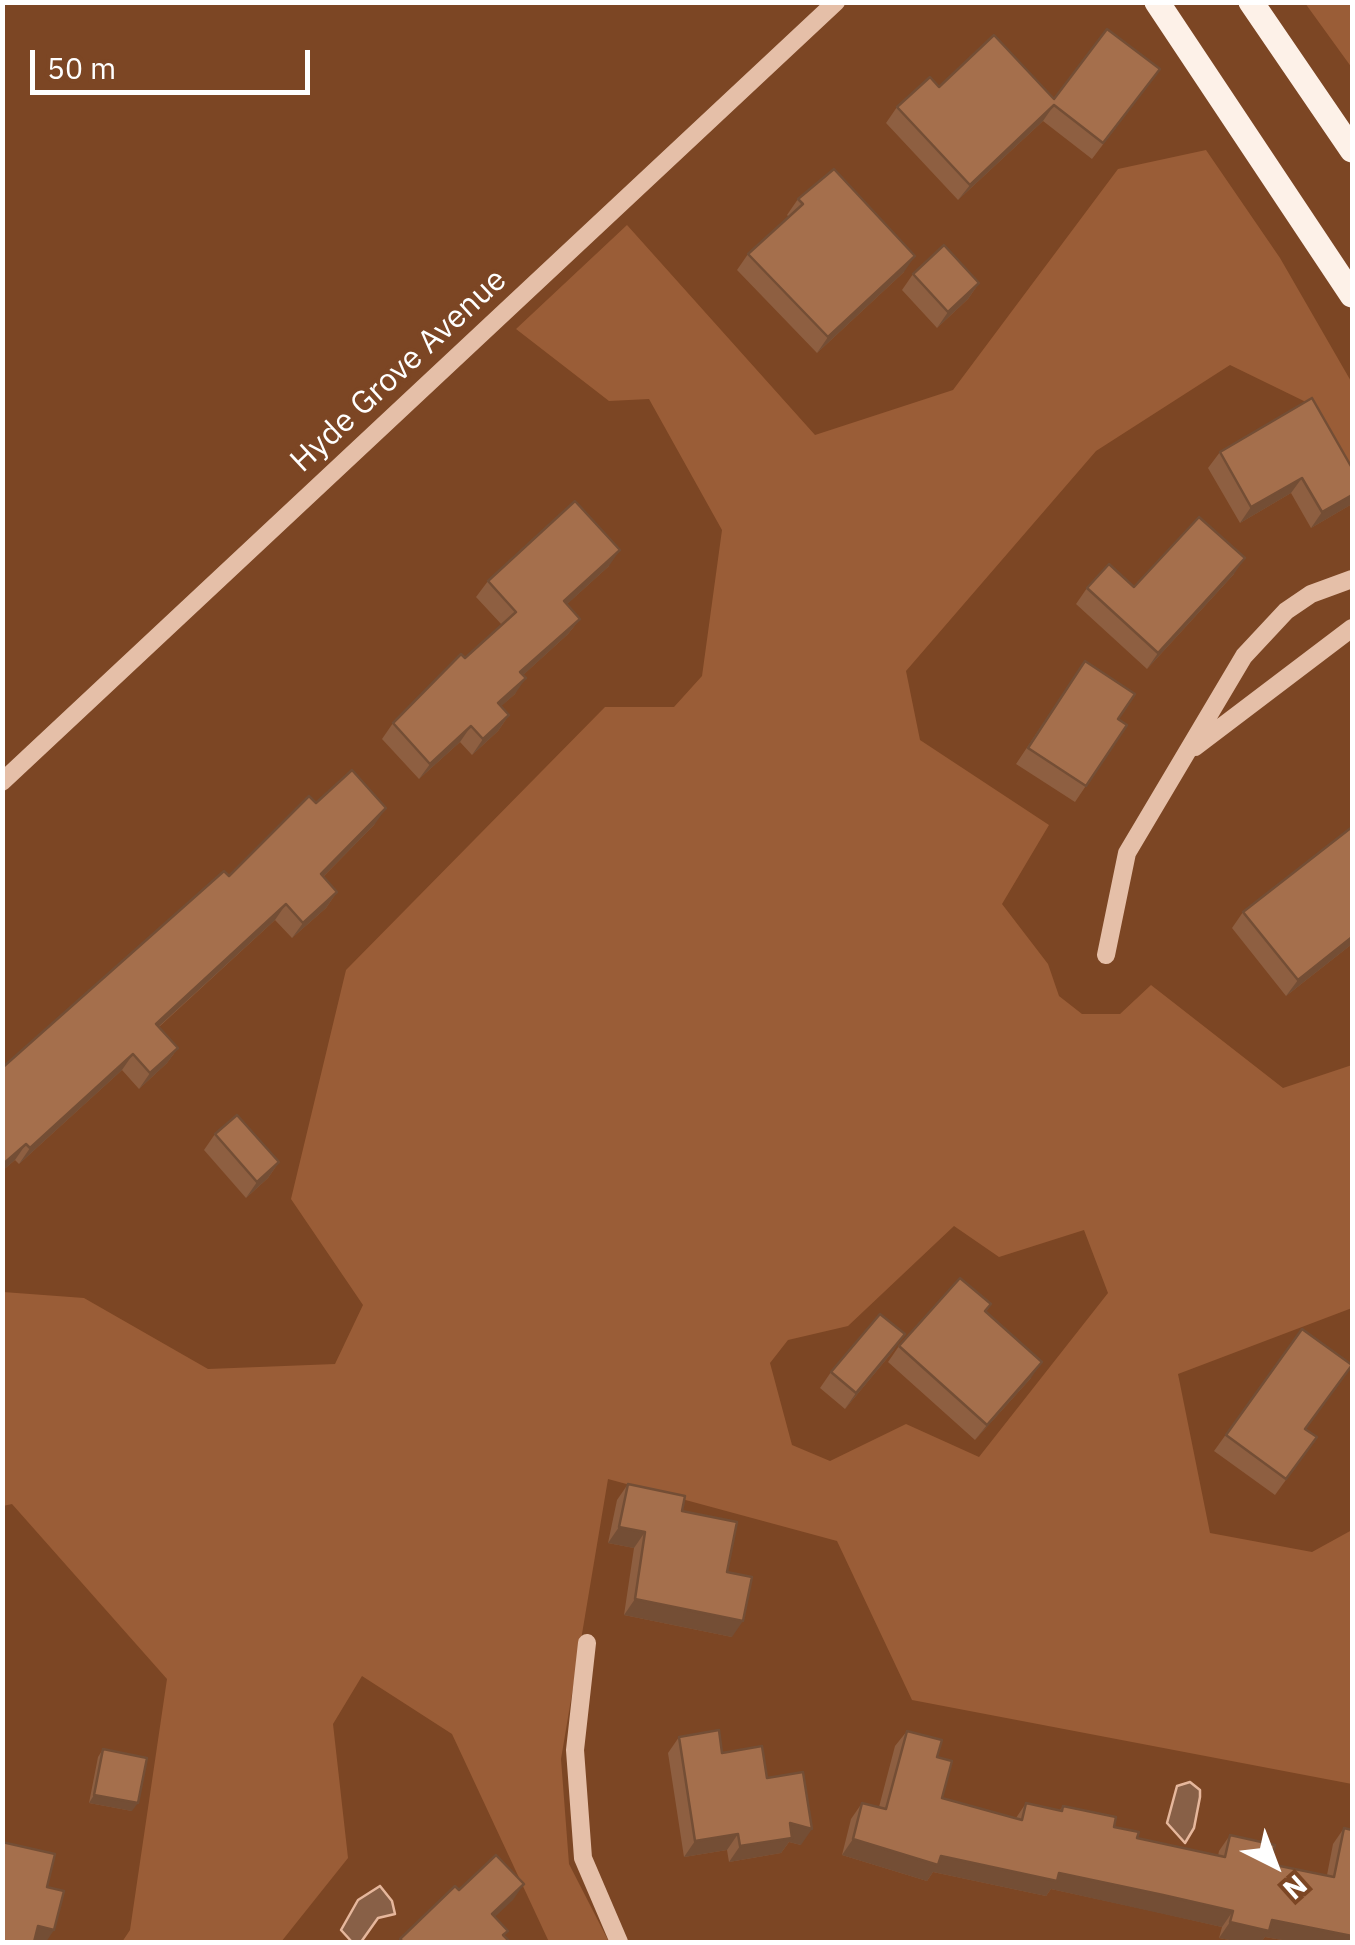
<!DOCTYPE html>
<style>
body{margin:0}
#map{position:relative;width:1355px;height:1945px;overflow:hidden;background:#7c4624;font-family:"IBM Plex Sans",sans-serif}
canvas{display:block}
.frame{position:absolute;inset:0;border:5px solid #fff;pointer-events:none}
.north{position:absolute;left:1225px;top:1815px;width:100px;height:100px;-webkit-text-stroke:8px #7c4624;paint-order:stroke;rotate:138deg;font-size:28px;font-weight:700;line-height:40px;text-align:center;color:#fff}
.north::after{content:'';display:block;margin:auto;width:35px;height:45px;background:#fff;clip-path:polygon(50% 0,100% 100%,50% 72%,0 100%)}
.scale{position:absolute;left:30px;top:50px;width:280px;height:45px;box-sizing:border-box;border:5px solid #fff;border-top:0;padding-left:12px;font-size:30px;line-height:35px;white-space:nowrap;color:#fff;-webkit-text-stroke:8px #7c4624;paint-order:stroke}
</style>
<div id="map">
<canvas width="1355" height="1945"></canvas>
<div class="frame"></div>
<div class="north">N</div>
<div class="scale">50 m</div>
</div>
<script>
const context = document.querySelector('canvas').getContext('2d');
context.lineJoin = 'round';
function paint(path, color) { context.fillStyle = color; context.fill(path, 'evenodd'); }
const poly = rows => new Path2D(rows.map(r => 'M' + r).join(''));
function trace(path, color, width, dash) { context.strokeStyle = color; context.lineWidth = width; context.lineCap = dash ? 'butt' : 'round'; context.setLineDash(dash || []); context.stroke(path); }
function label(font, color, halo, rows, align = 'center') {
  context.font = font + ' "IBM Plex Sans",sans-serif'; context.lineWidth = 8; context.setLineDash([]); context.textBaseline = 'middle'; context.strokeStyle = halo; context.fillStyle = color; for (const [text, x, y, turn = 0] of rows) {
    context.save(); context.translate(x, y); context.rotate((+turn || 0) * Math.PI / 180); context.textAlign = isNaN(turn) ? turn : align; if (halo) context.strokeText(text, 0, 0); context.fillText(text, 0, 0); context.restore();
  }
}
const green = poly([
 [1305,3,1352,3,1352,68],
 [1206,150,1280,258,1352,383,1352,475,1308,403,1230,365,1096,451,906,671,920,740,1049,825,1002,904,1048,964,1059,996,1082,1014,1120,1014,1151,985,1283,1088,1352,1065,1352,1308,1178,1374,1210,1533,1312,1552,1352,1530,1352,1784,912,1700,837,1541,608,1479,561,1759,569,1864,609,1942,549,1942,452,1734,362,1676,333,1724,348,1858,281,1942,122,1942,130,1930,167,1679,12,1504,3,1506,3,1292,84,1298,208,1369,335,1364,363,1305,291,1199,346,970,605,707,674,707,702,676,722,530,649,399,609,401,516,329,627,225,815,435,953,390,1118,169],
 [954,1226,999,1257,1084,1230,1108,1293,979,1457,906,1424,830,1461,792,1445,770,1363,788,1340,848,1326]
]);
const water = poly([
 [1190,1782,1200,1790,1200,1797,1194,1828,1185,1843,1167,1823,1177,1786,1190,1782],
 [380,1886,392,1901,395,1914,378,1918,361,1942,352,1942,341,1930,358,1900,380,1886]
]);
const minor = poly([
 [1195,747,1352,628],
 [2,782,836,2],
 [1106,955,1127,853,1244,656,1286,611,1311,594,1352,579],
 [587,1643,575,1750,583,1858,619,1942]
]);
const major = poly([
 [1157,2,1352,295],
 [1251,2,1352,150]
]);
const wall = poly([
 [1160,69,1092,159,1043,121,958,200,886,123,897,107,939,87,1054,99],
 [798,199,904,272,817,353,737,270,748,254,789,217,787,215],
 [913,274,979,283,968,299,937,328,902,290],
 [1312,398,1352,504,1311,528,1291,493,1240,523,1208,468,1220,452],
 [609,566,567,604,580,619,568,634,523,675,515,694,501,706,509,715,498,731,472,755,460,742,419,779,382,739,393,723,502,625,476,597,488,581],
 [1234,574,1147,669,1076,604,1087,588,1134,587],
 [1074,677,1118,719,1127,725,1075,802,1016,764],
 [375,824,323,877,337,892,326,908,292,938,275,920,159,1027,178,1048,167,1063,139,1089,122,1070,19,1164,15,1160,2,1171,229,876],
 [1352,827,1352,944,1286,996,1232,928,1243,912],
 [215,1134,279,1162,268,1178,246,1198,204,1150],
 [991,1304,986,1312,1031,1378,975,1440,888,1362,899,1346],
 [1302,1329,1306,1429,1317,1437,1275,1495,1214,1451],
 [894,1350,845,1409,820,1388,831,1372],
 [628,1484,682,1511,727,1572,732,1637,624,1615,634,1548,608,1543,617,1500],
 [907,1731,937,1757,942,1798,1016,1818,1026,1803,1059,1811,1063,1806,1137,1838,1218,1856,1219,1851,1230,1835,1270,1864,1327,1875,1333,1844,1344,1828,1352,1830,1352,1942,1294,1942,1265,1937,1261,1942,1240,1942,1219,1938,1222,1927,1152,1911,1051,1889,1046,1896,933,1872,927,1881,842,1855,851,1819,862,1803,879,1807,895,1746],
 [679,1737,722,1753,767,1778,801,1845,789,1842,781,1853,729,1862,727,1850,684,1857,668,1753],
 [103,1749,132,1811,89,1803,98,1757]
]);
const shadedWall = poly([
 [1054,105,1043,121,958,200,970,185],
 [915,256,904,272,817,353,828,337],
 [979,283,968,299,937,328,948,312],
 [1302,478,1291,493,1240,523,1251,507],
 [1352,495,1352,504,1311,528,1322,512],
 [620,550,609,566,553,617,564,601],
 [1245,558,1234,574,1147,669,1158,653],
 [580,619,568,634,509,688,520,672],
 [526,678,515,694,487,719,498,703],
 [509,715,498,731,472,755,483,739],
 [471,726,460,742,419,779,430,764],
 [386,808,375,824,310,890,321,874],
 [337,892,326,908,292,938,303,923],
 [286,904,275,920,145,1039,156,1024],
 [1352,937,1352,944,1286,996,1298,980],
 [178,1048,167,1063,139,1089,150,1073],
 [133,1054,122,1070,19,1164,30,1148],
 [26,1144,15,1160,2,1171,2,1165],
 [279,1162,268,1178,246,1198,257,1182],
 [905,1334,894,1350,845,1409,856,1393],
 [1042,1362,1031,1378,975,1440,987,1425],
 [619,1527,645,1532,634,1548,608,1543],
 [635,1599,743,1621,732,1637,624,1615],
 [94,1795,138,1803,132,1811,89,1803],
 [790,1823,812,1829,801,1845,789,1842,781,1853,729,1862,740,1846],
 [738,1834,727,1850,684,1857,695,1841],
 [853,1839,941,1856,1059,1873,1233,1911,1222,1927,1051,1889,1046,1896,933,1872,927,1881,842,1855],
 [524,1884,513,1900,482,1929,492,1914],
 [1272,1920,1352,1936,1352,1942,1294,1942,1265,1937,1261,1942,1240,1942,1219,1938,1230,1922],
 [38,1926,54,1930,46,1942,27,1942]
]);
const building = poly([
 [1107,29,1160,69,1103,143,1054,105,970,185,897,107,930,77,939,87,994,35,1054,99,1107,29],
 [834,169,915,256,828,337,748,254,803,204,798,199,834,169],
 [944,245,979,283,948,312,913,274,944,245],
 [1312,398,1352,468,1352,495,1322,512,1302,478,1251,507,1220,452,1312,398],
 [575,501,620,550,564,601,580,619,520,672,526,678,498,703,509,715,483,739,471,726,430,764,393,723,461,654,465,658,516,612,488,581,575,501],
 [1199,517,1245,558,1158,653,1087,588,1109,564,1134,587,1199,517],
 [1085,661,1135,694,1118,719,1127,725,1086,786,1028,748,1085,661],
 [352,770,386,808,321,874,337,892,303,923,286,904,156,1024,178,1048,150,1073,133,1054,30,1148,26,1144,2,1165,2,1068,224,871,229,876,309,796,316,803,352,770],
 [1352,827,1352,937,1298,980,1243,912,1352,827],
 [237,1115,279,1162,257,1182,215,1134,237,1115],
 [960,1278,991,1304,985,1311,1042,1362,987,1425,899,1346,960,1278],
 [880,1314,905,1334,856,1393,831,1372,880,1314],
 [1302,1329,1352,1365,1305,1429,1317,1437,1286,1479,1226,1435,1302,1329],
 [628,1484,685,1496,682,1511,737,1522,727,1572,752,1577,743,1621,635,1599,645,1532,619,1527,628,1484],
 [719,1730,722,1753,762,1746,767,1778,803,1772,812,1829,790,1823,792,1838,740,1846,738,1834,695,1841,679,1737,719,1730],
 [907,1731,942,1740,937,1757,952,1761,942,1798,1022,1820,1026,1803,1062,1811,1063,1806,1116,1817,1114,1827,1139,1832,1137,1838,1225,1857,1230,1835,1275,1845,1270,1864,1334,1877,1344,1828,1352,1830,1352,1936,1272,1920,1269,1931,1230,1922,1233,1911,1163,1895,1059,1873,1057,1881,941,1856,938,1865,853,1839,862,1803,886,1809,907,1731],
 [103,1749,147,1758,138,1803,94,1795,103,1749],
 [2,1842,55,1854,47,1887,64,1891,54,1930,38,1926,34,1942,2,1942,2,1842],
 [496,1855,524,1884,492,1914,508,1931,503,1935,510,1942,403,1942,400,1939,455,1886,459,1890,496,1855]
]);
const streetNames = [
 ["Hyde Grove Avenue",399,371,-43]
];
paint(green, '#9a5d37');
paint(water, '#886047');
trace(water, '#e6b79c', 2.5);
trace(minor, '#e5bfa8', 18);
trace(major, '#fdf1e8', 25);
paint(wall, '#8e5f41');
paint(shadedWall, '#744e35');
paint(building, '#a56f4c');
trace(building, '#744e35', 2.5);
label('32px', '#fff', '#7c4624', streetNames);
</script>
